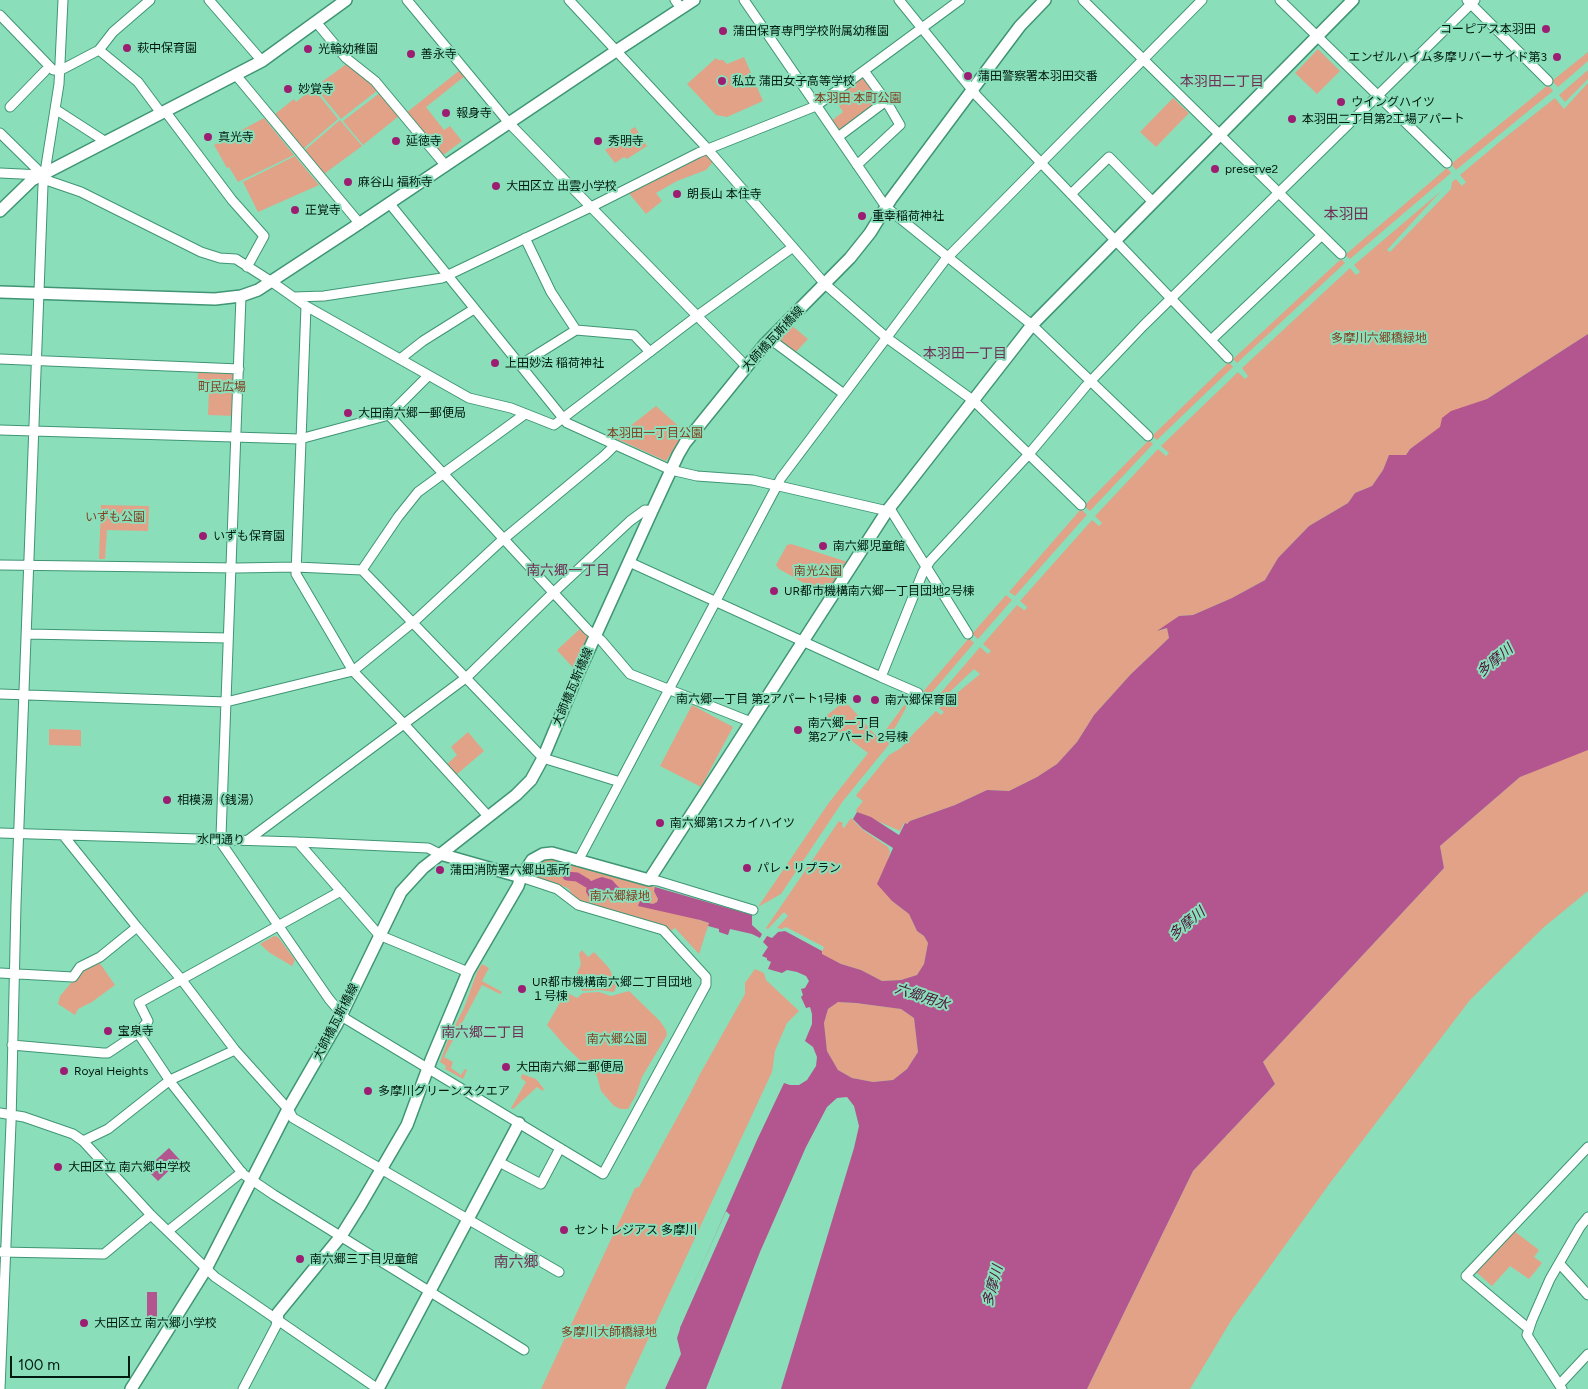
<!DOCTYPE html>
<meta charset="utf-8">
<style>
body{margin:0}
#map{position:relative;width:1588px;height:1389px;overflow:hidden;background:#8adfba;font-family:Figtree,sans-serif}
canvas{display:block}
.scale{position:absolute;left:10px;top:1356px;width:120px;height:22px;box-sizing:border-box;border:2px solid #011a10;border-top:0;padding-left:6px;font-size:15px;line-height:18px;white-space:nowrap;color:#011a10;-webkit-text-stroke:4px #8adfba;paint-order:stroke}
</style>
<div id="map">
<canvas width="1588" height="1389"></canvas>
<div class="scale">100 m</div>
</div>
<script>
const context = document.querySelector('canvas').getContext('2d');
context.lineJoin = 'round';
function paint(path, color) { context.fillStyle = color; context.fill(path, 'evenodd'); }
const poly = rows => new Path2D(rows.map(r => 'M' + r).join(''));
function trace(path, color, width, dash) { context.strokeStyle = color; context.lineWidth = width; context.lineCap = dash ? 'butt' : 'round'; context.setLineDash(dash || []); context.stroke(path); }
function label(font, color, halo, rows, align = 'center') {
  context.font = font + ' Figtree,"Noto Sans JP",sans-serif'; context.lineWidth = 4; context.setLineDash([]); context.textBaseline = 'middle'; context.strokeStyle = halo; context.fillStyle = color; for (const [text, x, y, turn = 0] of rows) {
    context.save(); context.translate(x, y); context.rotate((+turn || 0) * Math.PI / 180); context.textAlign = isNaN(turn) ? turn : align; if (halo) context.strokeText(text, 0, 0); context.fillText(text, 0, 0); context.restore();
  }
}
const green = poly([
 [1318,49,1340,71,1317,94,1295,73],
 [1588,52,1588,61,1558,87,1552,81],
 [744,57,763,101,727,117,716,115,687,84,716,58,718,60,723,60,727,64],
 [349,62,378,90,341,119,315,87],
 [460,70,465,76,426,107,444,130,450,126,462,141,442,156,406,113],
 [1588,70,1588,79,1565,102,1559,95],
 [863,75,881,101,840,133,831,121,843,112,833,96],
 [1588,83,1588,334,1487,399,1471,406,1410,449,1406,455,1389,455,1383,470,1372,486,1355,493,1348,503,1309,526,1278,558,1265,580,1232,598,1193,615,1179,616,1159,631,1167,628,1169,638,1131,674,1094,715,1077,742,1057,764,1037,777,1009,791,987,790,955,805,910,821,907,824,904,823,900,831,857,812,856,810,863,801,856,796,857,794,889,755,901,748,914,733,936,711,941,715,944,712,939,708,980,674,974,669,936,705,933,702,980,647,988,654,991,651,983,644,1017,605,1024,610,1026,609,1027,607,1020,601,1092,520,1099,526,1102,523,1095,516,1158,449,1166,456,1169,453,1161,446,1238,372,1245,379,1248,376,1242,368,1350,268,1356,275,1360,272,1354,265,1441,191,1387,250,1390,252,1451,189,1452,182,1456,179,1462,186,1466,182,1460,175,1503,139,1555,98,1564,109],
 [1548,85,1553,91,1456,170,1451,164],
 [313,88,338,119,303,149,275,114,294,99,296,102],
 [381,92,399,116,363,145,343,121],
 [1173,98,1189,113,1156,147,1140,132],
 [264,118,294,155,238,182,229,167,227,168,214,145],
 [340,120,362,146,324,174,305,150],
 [635,127,647,146,627,159,624,157,615,163,605,150,631,133,630,130],
 [707,154,713,162,706,170,677,181,656,193,662,201,646,214,628,192,671,169],
 [295,156,319,185,258,212,243,182],
 [1447,168,1451,173,1350,259,1345,255],
 [1341,259,1345,263,1237,363,1233,359],
 [791,325,808,339,795,353,777,339],
 [1229,362,1233,367,1157,440,1152,436],
 [198,371,236,372,234,416,208,415,209,390,197,389],
 [656,406,685,432,666,461,615,438],
 [1149,440,1153,444,1090,511,1084,506],
 [101,505,149,506,148,531,107,530,105,559,99,559],
 [1081,509,1087,515,1084,518,1015,596,1009,592],
 [791,544,848,562,825,595,779,569,776,565,787,545],
 [1006,595,1012,600,978,639,972,634],
 [582,627,586,632,588,640,575,670,557,650],
 [969,638,974,643,928,697,922,693],
 [911,696,912,697,896,726,890,734,891,742,843,801,781,894,758,907,828,804,868,753,822,719,845,701,879,739],
 [692,705,733,727,701,787,660,766],
 [49,729,81,730,81,746,49,745],
 [468,732,484,751,456,775,446,765,457,755,451,747],
 [1588,747,1588,891,1544,927,1470,1000,1330,1183,1232,1319,1190,1389,1087,1389,1193,1171,1275,1084,1263,1062,1444,868,1440,846,1520,777],
 [851,818,863,830,888,847,890,852,888,859,892,901,909,914,917,931,924,936,928,943,924,964,917,975,901,980,882,981,861,970,841,964,821,954,824,947,786,927,782,929,777,928,788,916,784,912,768,929,766,928,839,821,843,823,842,826,844,828],
 [545,856,655,887,654,890,658,899,657,902,654,904,640,901,709,923,699,954,675,928,666,934,575,900,569,889,565,887,529,875,536,862],
 [274,936,278,937,295,960,292,966,270,953,260,944],
 [582,950,588,957,594,952,609,968,616,983,616,987,614,992,600,990,583,991,575,985,574,981,581,964,579,954],
 [99,962,115,985,92,1002,78,1009,75,1015,58,1004,60,996,83,969],
 [482,964,489,968,482,981,502,992,500,994,482,985,444,1057,453,1062,451,1068,461,1075,465,1069,467,1070,463,1079,445,1069,446,1066,440,1062,449,1037,464,1008,477,972],
 [755,969,764,973,766,980,799,1011,787,1023,780,1039,775,1051,772,1072,625,1389,541,1389,635,1188,639,1187,689,1096,700,1074,745,994,745,983],
 [629,991,660,1021,666,1030,667,1035,642,1077,636,1095,628,1109,621,1109,614,1106,601,1091,597,1076,566,1047,547,1025,566,992,577,998,583,993,599,992,611,996],
 [838,1002,856,1003,901,1009,914,1018,918,1052,907,1069,893,1080,873,1082,852,1078,838,1070,827,1051,824,1023,828,1009],
 [522,1074,536,1079,544,1089,542,1091,537,1087,513,1109,511,1108,526,1082,521,1078],
 [1514,1231,1539,1250,1534,1257,1542,1263,1529,1279,1510,1266,1492,1286,1475,1271]
]);
const water = poly([
 [1588,334,1588,750,1520,777,1440,846,1444,868,1263,1062,1275,1084,1193,1171,1087,1389,781,1389,854,1148,859,1126,854,1106,847,1097,837,1098,827,1107,806,1147,760,1252,706,1389,665,1389,681,1354,677,1338,680,1329,677,1322,757,1140,784,1083,790,1085,799,1085,807,1080,816,1066,817,1057,813,1047,805,1041,812,1024,812,1014,810,1007,806,1008,801,997,803,995,801,989,805,988,809,981,806,976,797,972,787,970,782,973,768,969,771,962,767,960,767,958,762,956,768,947,763,942,767,936,772,938,778,932,785,931,822,951,822,954,841,964,861,970,882,981,901,980,917,975,924,964,928,943,924,936,917,931,909,914,892,901,877,884,893,848,863,829,853,819,857,812,871,817,899,835,905,823,907,824,910,821,955,805,987,790,1009,791,1037,777,1057,764,1077,742,1094,715,1131,674,1169,638,1167,628,1157,631,1179,616,1193,615,1232,598,1265,580,1278,558,1309,526,1348,503,1355,493,1372,486,1383,470,1389,455,1406,455,1410,449,1440,427,1442,418,1451,411,1487,399],
 [838,1002,856,1003,901,1009,914,1018,918,1052,907,1069,893,1080,873,1082,852,1078,838,1070,827,1051,824,1023,828,1009],
 [602,877,612,880,622,891,628,893,626,900,613,897,597,902,589,897,586,892,587,883,596,879],
 [655,887,752,915,752,925,762,934,760,938,752,934,730,929,728,935,719,932,719,929,708,926,709,923,700,920,638,906,640,901,653,904,657,902,658,899,654,891],
 [169,1148,180,1160,158,1181,146,1169],
 [147,1292,157,1292,157,1321,147,1321]
]);
const pier = poly([
 [726,1211,730,1215,675,1339,677,1329,675,1325]
]);
const canal = poly([
 [560,869,565,871,567,876,577,877,587,883]
]);
const street = poly([
 [209,0,262,61],
 [407,0,509,123,746,366],
 [569,0,704,145,825,284,887,338,974,401,1081,505],
 [675,0,681,8],
 [744,0,886,207,1032,325,1148,436],
 [899,0,977,96,1228,358],
 [1083,0,1341,254],
 [1280,0,1447,163],
 [1467,0,1548,81],
 [0,15,53,70,61,70,99,50,113,32,150,0],
 [316,22,346,58,375,81,446,166],
 [99,50,138,82,161,113],
 [235,74,360,224],
 [10,107,45,71],
 [55,109,106,142],
 [165,111,232,200,264,236,247,267],
 [0,133,49,181,81,192,201,252,220,258,236,259,272,282,306,306,469,398,511,408,554,425,697,316,793,247],
 [838,137,886,101],
 [857,165,900,125,886,101,864,71],
 [0,173,42,175],
 [1071,194,1109,157,1153,202],
 [390,204,567,423,671,470,697,476,753,480,892,512,968,634],
 [525,238,551,292,576,330,634,335,650,352],
 [241,296,221,836,222,844,329,999,346,1019,603,1174,706,985,706,977,663,930,578,905,557,889,521,877],
 [294,297,324,296,442,278,591,207,698,153,816,106,960,0],
 [306,306,296,574,353,671,404,724,488,816],
 [770,339,844,394],
 [1211,340,1322,235],
 [0,359,239,369],
 [400,359,423,341,474,309],
 [520,365,576,330],
 [389,415,588,630,601,640,630,674,751,722],
 [0,430,300,439,389,415,428,376],
 [629,562,881,677,923,572,930,561,1029,454,1086,386,1143,326,1475,0],
 [0,565,237,568,296,567,362,570,543,758,620,782,578,861],
 [362,570,398,517,418,492,525,414],
 [27,634,228,638],
 [881,677,918,693],
 [0,694,226,702,353,671,417,619,500,542,605,455,614,446],
 [620,782,781,478,945,260,1202,0],
 [0,833,298,842,428,848,440,854],
 [63,835,137,927,181,979,235,1050,288,1109,293,1118,559,1272],
 [248,840,467,677,554,592,630,521,645,510,652,511],
 [298,842,379,935,468,972],
 [649,880,658,881,753,910],
 [0,973,73,977,80,967,100,957,137,927],
 [138,1033,148,1021,139,1003,341,891],
 [12,1045,103,1053,108,1053,138,1033,172,1084,243,1174,274,1195,524,1350],
 [0,1113,24,1117,73,1134,83,1141,151,1215,215,1277,378,1389],
 [83,1141,108,1129,170,1080,235,1050],
 [499,1162,541,1184,560,1148],
 [168,1231,242,1172],
 [0,1252,104,1254,151,1215],
 [1559,1263,1588,1295],
 [1529,1329,1466,1276,1588,1147],
 [1560,1384,1588,1354],
 [0,1389,11,1123,16,904,43,185,59,84,63,0],
 [243,1389,276,1326,277,1320],
 [1562,1389,1527,1335,1532,1320,1550,1279,1580,1227,1588,1217]
]);
const secondary = poly([
 [0,211,32,180,262,61,346,0],
 [0,292,215,299,241,296,258,290,351,229,616,51,694,0],
 [440,854,521,877],
 [277,1320,278,1313,341,1236,361,1204,407,1125,431,1060,468,972,518,886,521,877,532,860,543,854,552,853,649,880,887,511,1032,325,1353,0],
 [131,1389,206,1269,288,1109,337,1024,401,892,423,868,516,795,531,780,543,758,578,674,652,511,678,455,685,443,765,344,850,258,870,233,891,199,999,54,1020,26,1045,0],
 [378,1389,519,1123]
]);
const markers = [
 [1546,29,5,"#9c1e73"],
 [723,31,5,"#9c1e73"],
 [127,48,5,"#9c1e73"],
 [308,49,5,"#9c1e73"],
 [411,54,5,"#9c1e73"],
 [1557,57,5,"#9c1e73"],
 [968,76,5,"#9c1e73"],
 [722,81,5,"#9c1e73"],
 [288,89,5,"#9c1e73"],
 [1341,102,5,"#9c1e73"],
 [446,113,5,"#9c1e73"],
 [1292,119,5,"#9c1e73"],
 [208,137,5,"#9c1e73"],
 [396,141,5,"#9c1e73"],
 [598,141,5,"#9c1e73"],
 [1215,169,5,"#9c1e73"],
 [348,182,5,"#9c1e73"],
 [496,186,5,"#9c1e73"],
 [677,194,5,"#9c1e73"],
 [295,210,5,"#9c1e73"],
 [862,216,5,"#9c1e73"],
 [495,363,5,"#9c1e73"],
 [348,413,5,"#9c1e73"],
 [203,536,5,"#9c1e73"],
 [823,546,5,"#9c1e73"],
 [774,591,5,"#9c1e73"],
 [857,699,5,"#9c1e73"],
 [875,700,5,"#9c1e73"],
 [798,730,5,"#9c1e73"],
 [167,800,5,"#9c1e73"],
 [660,823,5,"#9c1e73"],
 [747,868,5,"#9c1e73"],
 [440,870,5,"#9c1e73"],
 [522,989,5,"#9c1e73"],
 [108,1031,5,"#9c1e73"],
 [506,1067,5,"#9c1e73"],
 [64,1071,5,"#9c1e73"],
 [368,1091,5,"#9c1e73"],
 [58,1167,5,"#9c1e73"],
 [564,1230,5,"#9c1e73"],
 [300,1259,5,"#9c1e73"],
 [84,1323,5,"#9c1e73"]
];
const poiNames = [
 ["コーピアス本羽田",1536,29,"right"],
 ["蒲田保育専門学校附属幼稚園",733,31],
 ["萩中保育園",137,48],
 ["光輪幼稚園",318,49],
 ["善永寺",421,54],
 ["エンゼルハイム多摩リバーサイド第3",1547,57,"right"],
 ["蒲田警察署本羽田交番",978,76],
 ["私立 蒲田女子高等学校",732,81],
 ["妙覚寺",298,89],
 ["ウイングハイツ",1351,102],
 ["報身寺",456,113],
 ["本羽田二丁目第2工場アパート",1302,119],
 ["真光寺",218,137],
 ["延徳寺",406,141],
 ["秀明寺",608,141],
 ["preserve2",1225,169],
 ["麻谷山 福称寺",358,182],
 ["大田区立 出雲小学校",506,186],
 ["朗長山 本住寺",687,194],
 ["正覚寺",305,210],
 ["重幸稲荷神社",872,216],
 ["上田妙法 稲荷神社",505,363],
 ["大田南六郷一郵便局",358,413],
 ["いずも保育園",213,536],
 ["南六郷児童館",833,546],
 ["UR都市機構南六郷一丁目団地2号棟",784,591],
 ["南六郷一丁目 第2アパート1号棟",847,699,"right"],
 ["南六郷保育園",885,700],
 ["南六郷一丁目",808,723],
 ["第2アパート 2号棟",808,737],
 ["相模湯（銭湯）",177,800],
 ["南六郷第1スカイハイツ",670,823],
 ["パレ・リプラン",757,868],
 ["蒲田消防署六郷出張所",450,870],
 ["UR都市機構南六郷二丁目団地",532,982],
 ["１号棟",532,996],
 ["宝泉寺",118,1031],
 ["大田南六郷二郵便局",516,1067],
 ["Royal Heights",74,1071],
 ["多摩川グリーンスクエア",378,1091],
 ["大田区立 南六郷中学校",68,1167],
 ["セントレジアス 多摩川",574,1230],
 ["南六郷三丁目児童館",310,1259],
 ["大田区立 南六郷小学校",94,1323]
];
const parkNames = [
 ["本羽田 本町公園",858,98],
 ["多摩川六郷橋緑地",1379,338],
 ["町民広場",222,387],
 ["本羽田一丁目公園",655,433],
 ["いずも公園",115,517],
 ["南光公園",818,571],
 ["南六郷緑地",620,896],
 ["南六郷公園",617,1039],
 ["多摩川大師橋緑地",609,1332]
];
const streetNames = [
 ["大師橋瓦斯橋線",773,339,-47],
 ["大師橋瓦斯橋線",573,687,-67],
 ["水門通り",221,840,1],
 ["大師橋瓦斯橋線",336,1022,-63]
];
const neighbourhoodNames = [
 ["本羽田二丁目",1222,82],
 ["本羽田一丁目",965,354],
 ["南六郷一丁目",568,571],
 ["南六郷二丁目",483,1033]
];
const waterNames = [
 ["多摩川",1495,661,-40],
 ["多摩川",1187,924,-40],
 ["六郷用水",922,997,18],
 ["多摩川",993,1286,-75]
];
const quarterNames = [
 ["本羽田",1346,215],
 ["南六郷",516,1263]
];
paint(green, '#e1a287');
paint(water, '#b3568f');
paint(pier, '#8adfba');
trace(canal, '#b3568f', 9);
trace(street, '#3f9574', 11);
trace(secondary, '#3f9574', 14);
trace(street, '#fff', 9);
trace(secondary, '#fff', 11);
for (const [x, y, r, color] of markers) { const dot = new Path2D(); dot.arc(x, y, r, 0, 2 * Math.PI); context.fillStyle = color; context.fill(dot); trace(dot, '#8adfba', 2); }
label('12px', '#011a10', '#8adfba', poiNames, 'left');
label('12px', '#824021', '#8adfba', parkNames);
label('12px', '#011a10', '#8adfba', streetNames);
label('14px', '#6f3157', '#8adfba', neighbourhoodNames);
label('italic 14px', '#4f123a', '#8adfba', waterNames);
label('15px', '#6f3157', '#8adfba', quarterNames);
</script>
